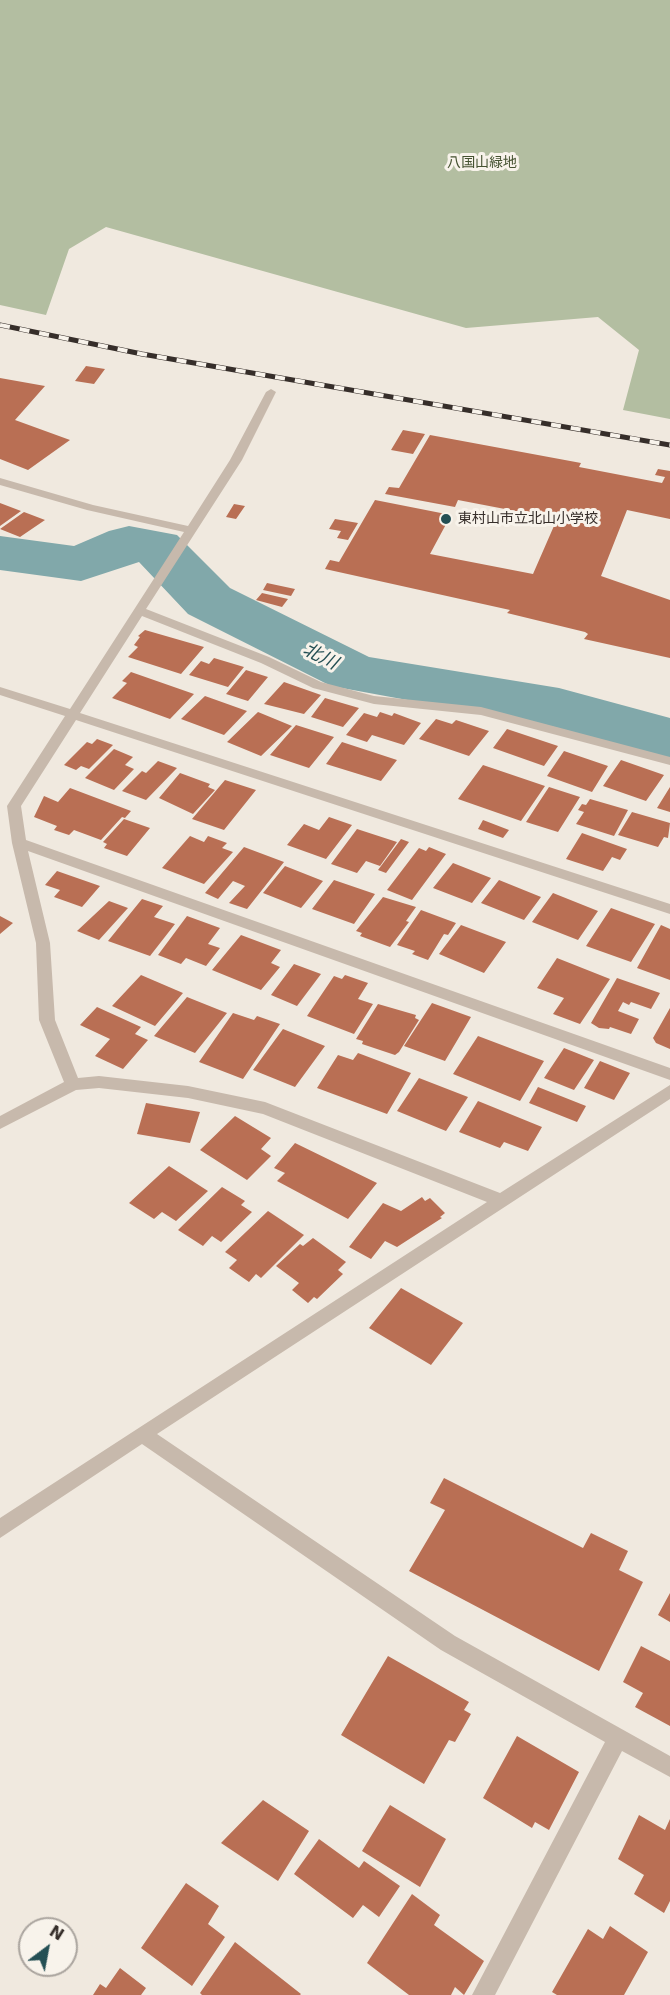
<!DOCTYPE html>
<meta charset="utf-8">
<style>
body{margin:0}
#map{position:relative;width:670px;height:1995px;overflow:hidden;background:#f0e9df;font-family:"DejaVu Sans",sans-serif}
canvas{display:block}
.north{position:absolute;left:18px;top:1917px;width:60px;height:60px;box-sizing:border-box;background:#f8f3eb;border:2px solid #aaa49e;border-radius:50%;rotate:32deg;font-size:16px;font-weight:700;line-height:24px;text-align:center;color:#362e2a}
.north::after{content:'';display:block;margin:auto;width:21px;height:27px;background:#244f54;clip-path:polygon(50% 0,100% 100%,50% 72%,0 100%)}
</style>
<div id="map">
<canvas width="670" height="1995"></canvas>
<div class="north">N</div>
</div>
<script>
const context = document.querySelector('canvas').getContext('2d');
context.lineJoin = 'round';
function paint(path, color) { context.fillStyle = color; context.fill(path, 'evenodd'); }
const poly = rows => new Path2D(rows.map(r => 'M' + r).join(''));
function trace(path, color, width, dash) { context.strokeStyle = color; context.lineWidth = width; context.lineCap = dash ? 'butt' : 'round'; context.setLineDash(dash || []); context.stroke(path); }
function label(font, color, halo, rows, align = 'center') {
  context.font = font + ' "DejaVu Sans","Noto Sans JP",sans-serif'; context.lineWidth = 6; context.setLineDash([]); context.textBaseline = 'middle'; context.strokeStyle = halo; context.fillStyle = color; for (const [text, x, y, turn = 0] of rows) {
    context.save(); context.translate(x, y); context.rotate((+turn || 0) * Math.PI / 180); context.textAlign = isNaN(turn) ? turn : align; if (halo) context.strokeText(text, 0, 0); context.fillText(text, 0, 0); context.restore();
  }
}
const green = poly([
 [0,0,670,0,670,419,623,410,639,350,598,317,466,328,106,227,69,249,46,315,0,305]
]);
const river = poly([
 [129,526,177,535,230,588,369,657,559,688,670,718,670,759,554,727,331,686,188,614,139,562,81,581,0,570,0,536,74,546,109,531,129,526]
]);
const building = poly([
 [86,366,105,369,94,384,75,381],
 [0,378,45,386,15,420,70,440,28,470,0,459],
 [403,430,425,434,413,454,391,450],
 [430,435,581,463,579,467,662,483,665,477,655,475,658,469,670,471,670,519,627,510,601,576,670,600,670,658,584,639,588,634,585,632,507,613,510,610,325,569,330,560,339,562,375,500,451,515,430,554,533,574,557,519,458,500,455,507,385,494,389,487,399,488],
 [0,503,21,511,0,526],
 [234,504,245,506,236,519,226,517],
 [24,512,45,520,20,537,0,529],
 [335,519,358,523,348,540,337,538,341,531,329,529],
 [267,583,295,589,291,596,263,590],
 [262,593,288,599,282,607,256,600],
 [145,630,204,647,181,674,128,657,138,647,134,645,140,637,138,636],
 [214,658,244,667,228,687,189,675,201,661,209,664],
 [246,670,268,677,248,701,226,694],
 [131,672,194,694,170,719,112,698,127,683,122,681],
 [284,682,321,695,304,714,264,704],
 [205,696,247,711,224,735,181,719],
 [325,698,359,708,343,727,311,717],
 [258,712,292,726,261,756,227,742],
 [380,712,392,716,394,713,421,723,404,745,372,735,367,742,346,735,364,713,377,717],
 [436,719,452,724,456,720,489,731,469,756,419,739],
 [296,725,334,737,309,768,270,755],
 [507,729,558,746,544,766,493,748],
 [97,739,113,745,89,769,81,766,76,770,64,765,87,742,92,744],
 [342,742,397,760,381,781,326,764],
 [114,749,133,757,125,765,134,769,114,790,85,778],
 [564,751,608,766,592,792,547,776],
 [621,760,664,775,646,801,603,786],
 [158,761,177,768,146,800,122,791,142,771,146,773],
 [483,765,545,786,521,821,458,799],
 [180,773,210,784,208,787,215,790,193,814,159,798],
 [225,780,256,790,224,830,192,819],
 [549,787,580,797,558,832,526,822],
 [670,787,670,812,657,808],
 [70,788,131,811,125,818,122,817,101,840,74,830,69,835,54,830,57,826,34,817,44,796,58,802],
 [590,799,628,810,614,836,576,824,584,812,578,810,582,804,586,805],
 [632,812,670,823,668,838,664,837,658,847,618,835],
 [329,817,352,825,326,859,287,845,304,824,319,830],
 [124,819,150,828,127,856,104,848,107,844,103,842],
 [483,820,509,830,503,838,478,829],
 [357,829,397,842,380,866,366,861,357,873,331,864],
 [582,833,627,849,620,860,612,857,603,871,566,859],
 [190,836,204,842,208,836,227,843,222,848,233,852,204,884,162,868],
 [401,839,409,842,386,873,378,870],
 [244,847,284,862,247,909,229,903,245,886,233,881,218,899,205,893],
 [429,847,446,854,412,900,387,890,419,848,426,851],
 [453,863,491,878,472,903,433,888],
 [285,866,323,881,301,908,263,893],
 [57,871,100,886,82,907,54,897,60,890,45,885],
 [334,880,375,894,354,924,312,909],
 [499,880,541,897,524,920,481,903],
 [553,893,598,911,578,940,532,922],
 [383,897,416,907,406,921,409,922,390,947,360,936,362,933,356,931],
 [142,899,163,906,154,917,175,924,150,956,108,941],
 [109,901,128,908,99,940,77,931],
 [611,908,655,924,631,962,586,946],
 [421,910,456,923,448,935,444,934,428,960,412,954,415,951,397,945],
 [0,916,13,923,0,934],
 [187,916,220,928,208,944,220,948,206,966,186,958,181,964,158,955],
 [461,925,506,942,484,973,439,954],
 [661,925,670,929,670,980,637,968],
 [241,935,281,950,271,963,280,967,261,990,212,970],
 [557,958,610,979,580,1024,553,1014,564,998,537,988],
 [294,964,321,974,297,1006,271,995],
 [141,975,183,993,155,1026,112,1006],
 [345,975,368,983,358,999,373,1004,354,1034,307,1016,334,976,342,979],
 [617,978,660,993,651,1009,631,1002,629,1005,623,1002,618,1011,639,1019,631,1034,610,1027,609,1029,599,1028,591,1023],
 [187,997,227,1013,195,1053,154,1036],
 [432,1003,471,1017,445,1061,404,1046],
 [378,1004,416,1015,415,1018,419,1020,399,1052,395,1055,362,1044,363,1041,356,1039],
 [97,1007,141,1027,135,1034,148,1040,123,1069,95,1056,110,1039,80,1025],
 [670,1008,670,1049,656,1043,653,1038],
 [233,1013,254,1020,257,1016,280,1024,243,1079,199,1062],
 [283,1029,325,1046,295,1087,253,1070],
 [478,1036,544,1061,520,1101,453,1074],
 [564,1048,594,1060,574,1090,544,1078],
 [358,1053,411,1073,387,1114,317,1088,338,1055,353,1060],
 [600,1061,630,1073,614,1100,584,1088],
 [419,1078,468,1097,446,1131,397,1111],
 [538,1087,586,1106,577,1122,529,1103],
 [478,1101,542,1127,528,1151,504,1142,500,1148,459,1132],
 [146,1103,200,1112,190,1143,137,1134],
 [235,1116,271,1138,261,1149,271,1156,247,1180,200,1150],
 [295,1143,377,1183,348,1219,277,1181,285,1173,274,1168],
 [169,1166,208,1191,176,1221,162,1212,154,1219,129,1203],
 [222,1187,245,1201,241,1205,252,1212,221,1242,212,1236,203,1246,178,1230],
 [422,1197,425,1201,430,1198,445,1213,440,1217,442,1218,397,1247,385,1241,371,1259,349,1247,383,1203,401,1211],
 [268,1211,304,1235,261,1278,256,1274,249,1282,229,1268,237,1260,225,1252],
 [313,1238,346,1262,338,1270,343,1274,317,1299,314,1297,308,1303,292,1290,299,1283,276,1266,300,1244,303,1246],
 [401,1288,463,1323,431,1365,369,1328],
 [444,1478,583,1548,591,1533,628,1551,619,1570,643,1582,599,1671,409,1571,445,1510,430,1503],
 [670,1593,670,1622,658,1615],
 [641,1646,670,1661,670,1726,635,1707,643,1693,623,1682],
 [388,1656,469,1702,464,1710,471,1714,455,1742,449,1740,424,1784,341,1735],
 [517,1736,579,1772,549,1830,535,1822,532,1828,483,1798],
 [263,1800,309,1831,278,1881,221,1843],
 [390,1805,446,1839,420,1887,362,1851],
 [639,1815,665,1830,670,1819,670,1901,664,1913,634,1894,644,1875,618,1859],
 [319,1839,359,1868,364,1861,400,1886,379,1917,363,1905,353,1918,294,1874],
 [186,1883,219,1906,208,1924,225,1937,192,1986,141,1948],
 [412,1894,440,1915,434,1925,484,1961,464,1995,455,1987,451,1995,409,1995,367,1963],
 [610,1926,648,1952,624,1995,557,1995,552,1992,588,1929,603,1939],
 [235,1942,301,1994,300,1995,202,1995,200,1993],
 [120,1968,146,1988,141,1995,93,1995,100,1984,106,1988]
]);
const minor = poly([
 [271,389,276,392,242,460,146,609,269,657,321,682,374,696,481,707,670,757,670,765,481,715,374,704,313,688,261,663,142,616,80,713,670,904,670,914,76,720,21,806,26,840,670,1068,670,1080,28,851,50,943,55,1020,78,1078,99,1076,188,1086,265,1102,500,1193,670,1085,670,1099,157,1434,455,1636,670,1756,670,1777,622,1751,495,1995,472,1995,605,1742,441,1650,142,1444,0,1538,0,1518,487,1202,263,1114,188,1098,99,1088,76,1090,0,1129,0,1116,64,1082,39,1020,36,943,12,843,7,806,65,716,0,695,0,687,70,709,184,532,87,510,0,485,0,478,93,505,188,526,230,460,266,392,271,389]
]);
const rail = poly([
 [0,325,142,354,670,445]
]);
const markers = [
 [446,519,6,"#244f54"]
];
const farParknames = [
 ["八国山緑地",482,163]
];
const farPoinames = [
 ["東村山市立北山小学校",458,519]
];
const waterNames = [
 ["北川",320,657,27]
];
paint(green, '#b3bea1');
paint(river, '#81a8aa');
paint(building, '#b96f54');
paint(minor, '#c7b9ac');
trace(rail, '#362e2a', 5);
trace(rail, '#f8f3eb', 4, [10]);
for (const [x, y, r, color] of markers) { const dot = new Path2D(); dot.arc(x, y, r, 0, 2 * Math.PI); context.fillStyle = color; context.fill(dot); trace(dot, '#f8f3eb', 2); }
label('14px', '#455231', '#f8f3eb', farParknames);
label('14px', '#362e2a', '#f8f3eb', farPoinames, 'left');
label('italic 18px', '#244f54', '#f8f3eb', waterNames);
</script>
